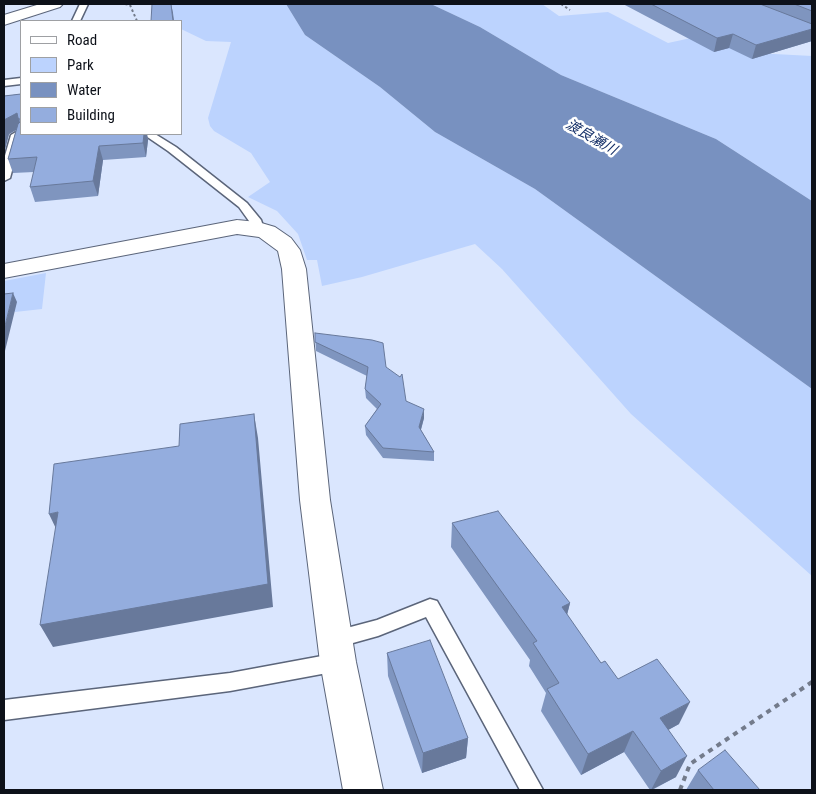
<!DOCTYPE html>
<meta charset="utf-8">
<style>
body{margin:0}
#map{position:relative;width:816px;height:794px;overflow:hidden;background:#dae6fe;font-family:"Roboto Condensed",sans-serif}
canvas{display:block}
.frame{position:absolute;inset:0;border:5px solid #0d1119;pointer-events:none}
.legend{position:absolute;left:20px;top:20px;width:162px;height:115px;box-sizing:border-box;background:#fff;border:1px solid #9ea0a3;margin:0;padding:6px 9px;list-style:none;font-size:15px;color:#0d1119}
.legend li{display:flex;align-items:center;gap:10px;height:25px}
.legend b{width:25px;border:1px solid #9ea0a3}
</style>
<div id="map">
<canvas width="816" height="794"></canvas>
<div class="frame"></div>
<ul class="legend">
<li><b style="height:6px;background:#fff"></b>Road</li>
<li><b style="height:14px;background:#bcd3fe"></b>Park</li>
<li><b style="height:14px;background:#7891c0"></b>Water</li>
<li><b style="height:14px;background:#94adde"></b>Building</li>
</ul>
</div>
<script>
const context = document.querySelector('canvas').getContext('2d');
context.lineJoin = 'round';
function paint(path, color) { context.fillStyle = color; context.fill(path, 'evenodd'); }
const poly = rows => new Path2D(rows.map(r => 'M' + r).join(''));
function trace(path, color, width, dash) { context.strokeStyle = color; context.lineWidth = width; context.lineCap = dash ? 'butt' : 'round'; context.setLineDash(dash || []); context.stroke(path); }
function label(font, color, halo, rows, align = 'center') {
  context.font = font + ' "Roboto Condensed","Noto Sans JP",sans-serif'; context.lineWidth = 5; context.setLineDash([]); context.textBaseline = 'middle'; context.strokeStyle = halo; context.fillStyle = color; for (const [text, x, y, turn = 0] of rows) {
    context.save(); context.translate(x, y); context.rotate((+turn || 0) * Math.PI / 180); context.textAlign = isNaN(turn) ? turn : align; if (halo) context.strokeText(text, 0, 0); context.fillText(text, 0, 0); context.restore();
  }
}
const green = poly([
 [157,4,286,4,305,35,380,87,435,132,535,189,812,389,812,576,631,414,502,269,475,244,362,277,322,286,317,260,307,260,298,234,277,211,248,197,270,182,251,153,214,131,210,126,208,118,231,42,206,41,181,29,181,21,170,21],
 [431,4,542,4,559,16,608,12,668,43,691,38,755,53,812,56,812,201,716,139,561,75,480,27],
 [46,273,42,309,15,312,4,303,4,281]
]);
const water = poly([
 [286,4,431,4,480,27,561,75,716,139,812,201,812,389,535,189,435,132,380,87,305,35]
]);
const pathFar1 = poly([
 [125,4,130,5,137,21],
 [561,4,570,10]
]);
const path = poly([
 [680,790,690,764,812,682]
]);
const lane = poly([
 [80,4,88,4,80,21,72,21,80,4],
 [21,78,21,84,4,86,4,80,21,78],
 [21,129,21,134,25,134,21,137,10,178,4,181,4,159,11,135,21,129],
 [143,134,155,134,176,147,247,203,261,220,264,229,262,232,254,232,249,221,239,207,168,151,143,134],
 [430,599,437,601,543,790,520,790,426,617,378,636,335,648,328,645,325,639,328,633,377,620,430,599],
 [338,653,345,656,348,662,345,668,338,671,230,691,4,720,4,700,230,673,338,653]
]);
const street = poly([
 [40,4,63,4,60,7,4,25,4,15,40,4]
]);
const secondary = poly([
 [237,220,258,222,275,227,291,238,300,250,306,269,330,500,356,662,383,790,343,790,320,662,300,500,282,269,278,251,259,237,237,234,4,278,4,264,237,220]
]);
const wall = poly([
 [623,4,812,4,812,41,752,59,729,48,714,52],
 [21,94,21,134,147,134,148,140,146,157,103,160,98,196,35,202,30,187,34,172,13,173,8,159,16,130,9,134,4,153,4,96],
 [315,333,386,367,406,401,424,418,421,430,434,452,434,461,383,458,366,435,365,426,377,409,366,398,365,389,367,376,316,351],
 [452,523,570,603,567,615,601,663,618,679,679,724,668,730,676,777,652,790,650,790,624,752,581,775,541,711,546,693,529,666,530,660,451,547],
 [387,653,468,738,466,758,422,773,388,676],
 [698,770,760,790,686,790]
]);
const shadedWall = poly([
 [171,4,173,13,174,21,173,21],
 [812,29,812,41,752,59,756,45],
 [733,34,729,48,714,52,717,38],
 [17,113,21,127,9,134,4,153,4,120],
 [144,134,147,134,148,140,146,157,143,143],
 [99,146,103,160,98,196,93,181],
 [13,293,17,302,4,355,4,330],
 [424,409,424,418,419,436,419,427],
 [254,414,258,438,273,607,53,647,40,625],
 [58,512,60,537,49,514],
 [570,603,564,626,562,607],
 [690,702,679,724,650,740,660,718],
 [633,731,624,752,581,775,588,754],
 [468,738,466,758,422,773,423,753],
 [687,756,676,777,651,790,661,771]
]);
const building = poly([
 [152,4,171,4,173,21,151,21,152,4],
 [651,4,760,4,812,24,812,29,756,45,733,34,717,38,651,4],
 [794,4,812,4,812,11,794,4],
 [21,94,21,120,18,118,17,113,4,120,4,122,4,96,21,94],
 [21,121,21,134,144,134,143,143,99,146,93,181,30,187,37,157,8,159,18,124,21,121],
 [13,293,4,330,4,294,13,293],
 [315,333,372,340,383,343,386,367,400,377,402,374,406,401,424,409,419,427,434,452,383,448,365,426,381,404,365,389,368,367,315,342,315,333],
 [254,414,268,584,40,625,58,512,49,514,54,464,179,446,180,424,254,414],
 [498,511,570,603,562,607,601,663,605,661,618,679,657,659,690,702,660,718,687,756,661,771,633,731,588,754,547,689,559,683,533,643,537,641,452,523,498,511],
 [430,640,468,738,423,753,387,653,430,640],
 [725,750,760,790,714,790,698,770,725,750]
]);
const farWaternames = [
 ["渡良瀬川",591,138,30]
];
paint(green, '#bcd3fe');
paint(water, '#7891c0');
trace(lane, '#5b657a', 3);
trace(street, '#5b657a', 2);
trace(secondary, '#5b657a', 2);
trace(pathFar1, '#737b8b', 2, [2.5, 2.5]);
trace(path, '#737b8b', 4, [5, 5]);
paint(lane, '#fff');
paint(street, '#fff');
paint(secondary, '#fff');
paint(wall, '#7f95bf');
paint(shadedWall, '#68799b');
paint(building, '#94adde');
trace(building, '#68799b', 1);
label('italic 14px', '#122d66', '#fff', farWaternames);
</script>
